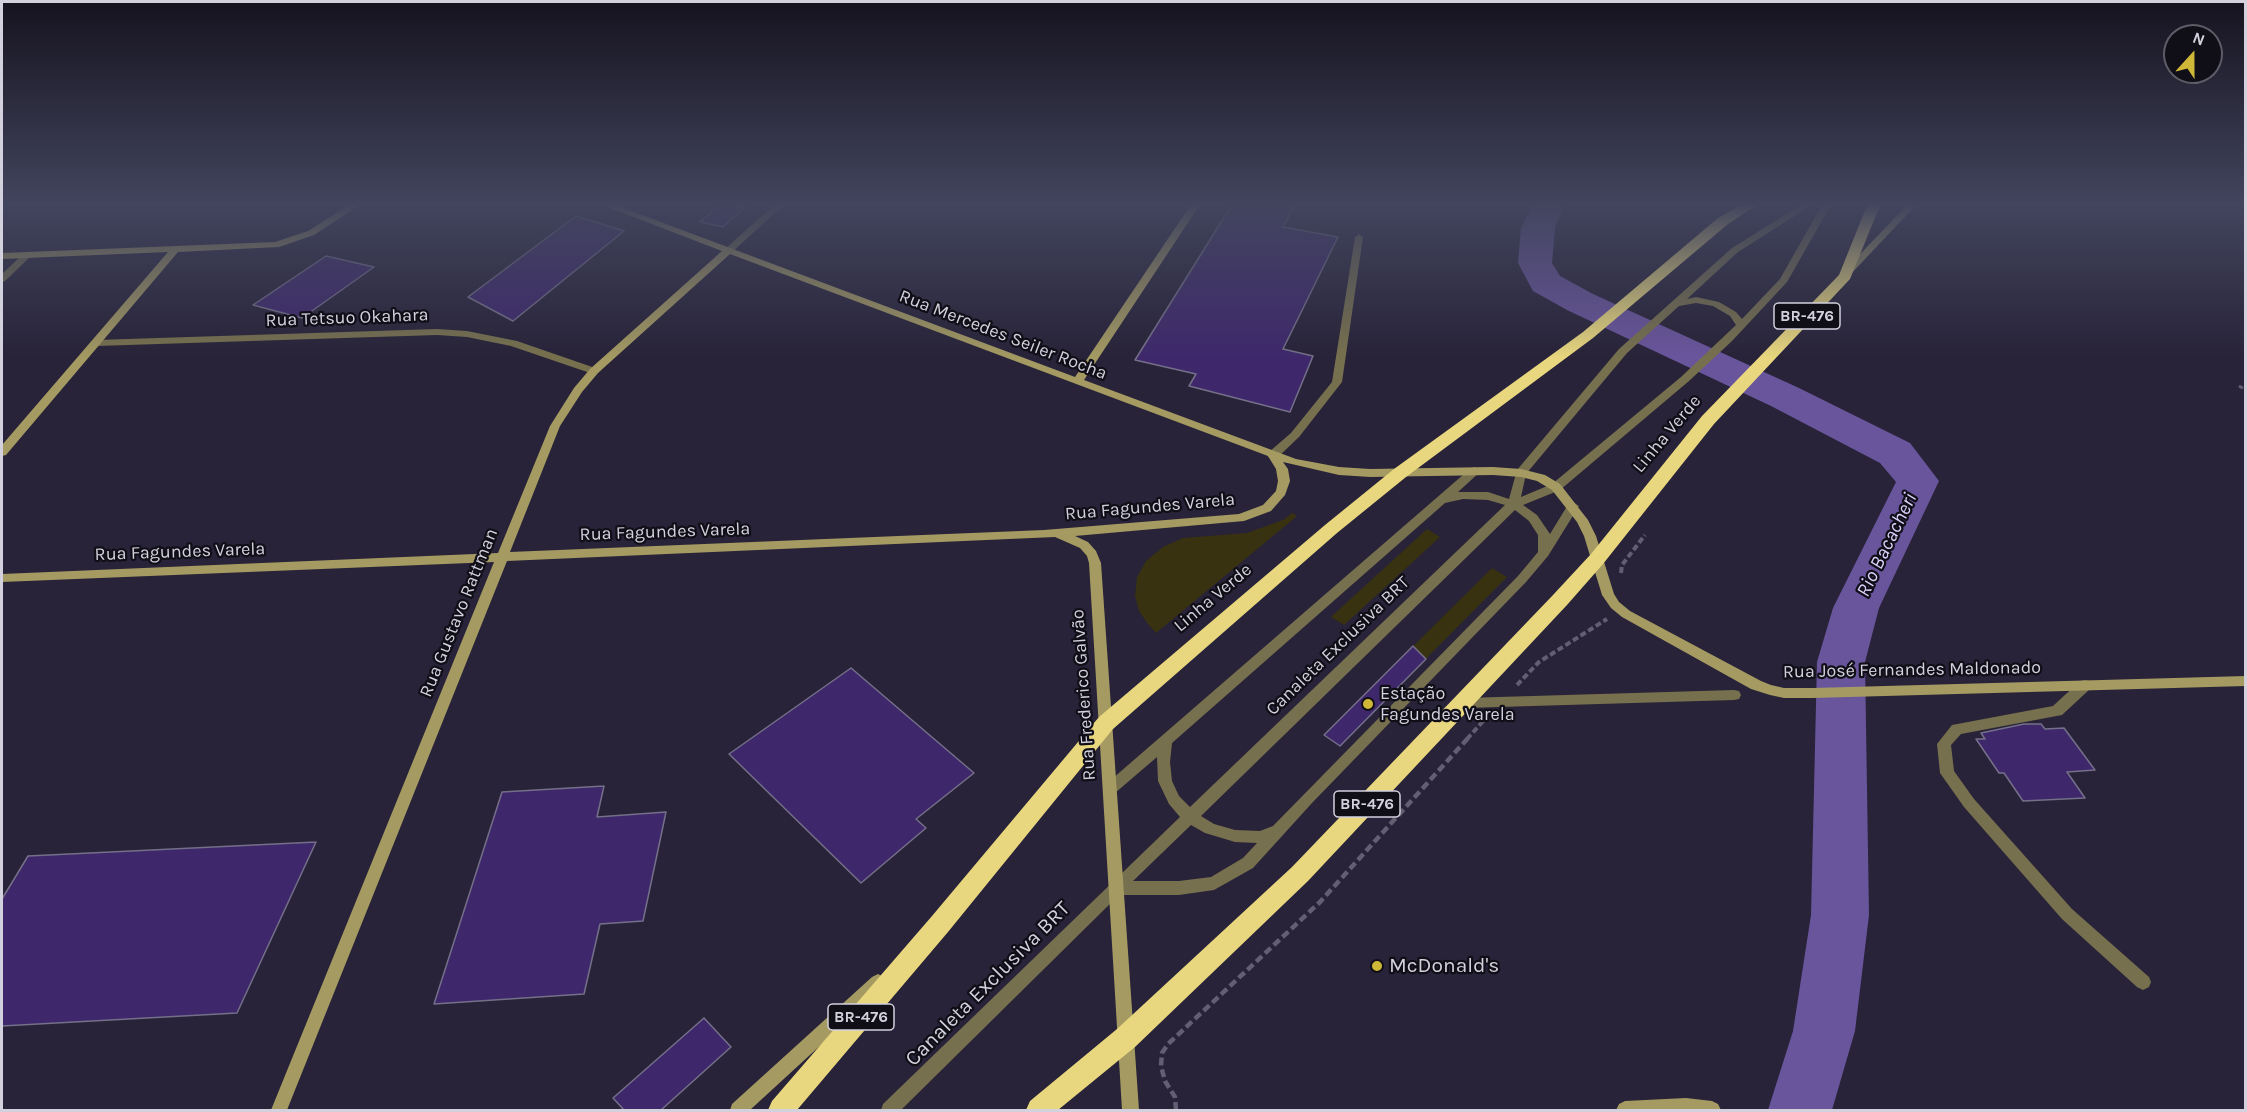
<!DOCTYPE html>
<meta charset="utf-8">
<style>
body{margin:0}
#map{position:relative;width:2247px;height:1112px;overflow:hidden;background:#282338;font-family:Karla,sans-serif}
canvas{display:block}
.frame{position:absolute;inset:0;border:3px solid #d4d1df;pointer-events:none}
.north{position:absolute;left:2163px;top:24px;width:60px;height:60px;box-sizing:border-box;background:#100e17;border:2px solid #5e5c67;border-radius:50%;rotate:21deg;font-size:16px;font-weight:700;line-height:24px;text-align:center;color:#d4d1df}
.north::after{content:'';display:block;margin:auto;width:21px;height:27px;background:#cfb837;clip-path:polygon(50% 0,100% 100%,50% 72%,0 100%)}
</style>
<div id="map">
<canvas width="2247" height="1112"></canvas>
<div class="frame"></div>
<div class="north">N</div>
</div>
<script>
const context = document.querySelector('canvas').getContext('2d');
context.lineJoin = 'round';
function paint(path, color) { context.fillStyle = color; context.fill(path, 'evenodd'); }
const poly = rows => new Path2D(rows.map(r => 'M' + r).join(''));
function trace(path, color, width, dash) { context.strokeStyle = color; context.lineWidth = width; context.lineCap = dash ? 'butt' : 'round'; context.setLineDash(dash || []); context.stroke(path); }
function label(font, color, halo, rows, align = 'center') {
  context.font = font + ' Karla,sans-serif'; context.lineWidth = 4.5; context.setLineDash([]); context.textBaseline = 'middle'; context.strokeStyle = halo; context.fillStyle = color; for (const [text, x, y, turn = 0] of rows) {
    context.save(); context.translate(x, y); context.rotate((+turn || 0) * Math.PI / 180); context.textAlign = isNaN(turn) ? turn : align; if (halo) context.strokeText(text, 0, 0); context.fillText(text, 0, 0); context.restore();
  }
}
const green = poly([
 [1292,513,1297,516,1156,633,1148,624,1139,611,1135,596,1137,577,1146,561,1163,547,1183,538,1247,533,1283,520],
 [1427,529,1440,537,1344,625,1331,617],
 [1492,568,1507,577,1412,673,1396,663]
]);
const river = poly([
 [1533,203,1565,203,1555,228,1552,263,1560,276,1593,294,1799,388,1910,443,1939,481,1879,608,1865,662,1869,915,1855,1031,1832,1110,1768,1110,1793,1031,1811,915,1817,662,1833,608,1896,482,1880,463,1771,406,1567,310,1533,291,1518,263,1521,228,1533,203]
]);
const building = poly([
 [722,203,744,208,723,227,700,222,722,203],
 [1233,203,1296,203,1283,227,1338,237,1283,349,1313,356,1290,412,1189,386,1196,374,1135,360,1233,203],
 [576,216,624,231,513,321,468,297,576,216],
 [326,256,374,267,302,318,253,305,326,256],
 [1413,646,1426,659,1340,746,1324,735,1413,646],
 [851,668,974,773,916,819,926,828,861,883,729,754,851,668],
 [2024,724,2041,724,2045,729,2064,728,2095,770,2067,772,2085,798,2023,801,2004,773,1999,773,1976,739,1985,739,1981,733,2024,724],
 [604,786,597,817,666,812,643,921,600,924,584,994,434,1004,502,792,604,786],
 [316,842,237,1013,2,1026,2,899,28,856,316,842],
 [704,1018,731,1047,661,1110,624,1110,613,1098,704,1018]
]);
const pathFar2 = poly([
 [2239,386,2246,390]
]);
const pathFar1 = poly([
 [1621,573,1622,565,1645,535],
 [1517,685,1539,662,1607,619],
 [1467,739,1485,719]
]);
const path = poly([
 [1176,1110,1175,1097,1165,1081,1161,1066,1162,1053,1168,1044,1320,902,1469,737]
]);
const lane = poly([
 [1804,203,1815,203,1738,252,1687,299,1696,297,1719,302,1736,312,1742,319,1780,279,1823,203,1832,203,1787,282,1732,341,1689,381,1560,490,1523,505,1537,515,1550,534,1569,503,1573,502,1579,506,1548,556,1526,582,1312,803,1253,868,1214,890,1179,895,1119,895,901,1110,881,1110,883,1104,1180,817,1169,804,1158,781,1157,757,1115,793,1110,795,1105,793,1103,789,1105,785,1471,468,1475,467,1481,471,1458,492,1488,492,1509,499,1517,470,1619,349,1732,248,1804,203],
 [1696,303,1713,306,1730,316,1736,325,1681,377,1552,484,1521,497,1526,474,1627,353,1679,306,1696,303],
 [1463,499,1488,500,1505,505,1190,807,1179,796,1172,781,1170,762,1172,743,1445,503,1463,499],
 [1515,510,1529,521,1538,535,1538,552,1518,576,1273,826,1260,831,1235,830,1214,824,1201,816,1515,510],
 [1191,825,1205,833,1235,842,1257,843,1243,858,1211,877,1179,881,1133,881,1191,825],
 [1359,234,1363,237,1342,382,1299,437,1277,458,1269,458,1267,455,1269,452,1291,433,1332,382,1355,237,1359,234],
 [27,252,32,255,30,257,5,281,2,282,2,274,24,253,27,252],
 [2085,680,2090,681,2092,685,2090,689,2062,715,1961,734,1951,745,1954,771,1974,799,2072,909,2149,977,2151,982,2149,987,2143,990,2137,987,2062,919,1964,807,1940,773,1937,744,1952,725,2053,706,2080,681,2085,680]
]);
const street = poly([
 [776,203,786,203,731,253,725,253,725,249,776,203],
 [437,329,467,331,517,341,598,369,599,371,598,373,590,373,511,346,467,337,437,335,96,346,91,343,96,340,437,329],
 [1734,690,1739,691,1741,695,1739,699,1734,700,1465,708,1460,707,1458,703,1460,699,1465,698,1734,690]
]);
const secondary = poly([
 [352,203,363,203,314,235,279,247,178,252,6,455,2,456,2,445,168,252,2,259,2,253,275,242,308,231,352,203],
 [597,203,610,203,1075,377,1192,203,1201,203,1084,380,1296,459,1339,467,1370,469,1493,467,1521,469,1545,475,1560,484,1588,520,1596,536,1614,594,1619,602,1630,611,1761,681,1771,685,1784,688,1813,688,2246,676,2246,686,1813,698,1784,698,1770,695,1751,689,1622,617,1611,608,1602,595,1584,536,1577,522,1552,490,1537,481,1521,477,1493,475,1370,477,1339,475,1283,462,1288,469,1290,481,1285,495,1271,511,1244,521,1075,536,1088,542,1096,551,1101,563,1139,1110,1122,1110,1089,563,1087,556,1080,548,1055,537,507,561,287,1110,271,1110,494,562,2,582,2,574,498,553,550,426,574,388,590,369,722,251,597,203],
 [730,254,1268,456,1276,469,1278,481,1276,491,1263,505,1239,514,1044,530,510,552,560,426,582,392,598,373,730,254],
 [1909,203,1918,203,1848,277,1842,277,1842,273,1909,203],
 [878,974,884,977,886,982,884,987,750,1110,730,1110,732,1104,872,977,878,974],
 [1686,1098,1712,1101,1718,1104,1721,1110,1616,1110,1619,1104,1625,1101,1686,1098]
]);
const highway = poly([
 [1744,203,1760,203,1728,224,1593,338,1406,477,1337,533,1113,729,948,932,797,1110,768,1110,772,1101,932,916,1099,717,1325,525,1394,469,1583,332,1718,218,1744,203],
 [1868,203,1881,203,1850,279,1714,424,1603,564,1567,605,1308,881,1135,1047,1058,1110,1026,1110,1030,1101,1117,1029,1292,867,1553,595,1591,554,1702,416,1839,275,1868,203]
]);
const markers = [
 [1368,704,6,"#cfb837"],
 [1377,966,6,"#cfb837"]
];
const shields = [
 [1807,316,66],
 [1367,804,66],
 [861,1017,66]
];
const shieldNames = [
 ["BR-476",1807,316],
 ["BR-476",1367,804],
 ["BR-476",861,1017]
];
const streetNames = [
 ["Rua Tetsuo Okahara",347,318,-2],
 ["Rua Mercedes Seiler Rocha",1003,335,21],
 ["Linha Verde",1667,434,-50],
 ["Rua Fagundes Varela",1150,507,-5],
 ["Rua Fagundes Varela",665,532,-2],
 ["Rua Fagundes Varela",180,552,-2],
 ["Linha Verde",1213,598,-40],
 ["Rua Gustavo Rattman",459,613,-68],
 ["Canaleta Exclusiva BRT",1338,646,-44],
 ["Rua José Fernandes Maldonado",1912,670,-1],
 ["Rua Frederico Galvão",1084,695,-94]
];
const poiNames = [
 ["Estação",1380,694],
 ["Fagundes Varela",1380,715]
];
const waterNames = [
 ["Rio Bacacheri",1887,545,-64]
];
const nearPoinames = [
 ["McDonald's",1389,966]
];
const nearStreetnames = [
 ["Canaleta Exclusiva BRT",988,984,-45]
];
paint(green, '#383210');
paint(river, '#69559c');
paint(building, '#3e286b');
trace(building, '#757089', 1.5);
trace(pathFar2, '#635f72', 3, [4.5, 2]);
trace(pathFar1, '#635f72', 4, [6, 3]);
trace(path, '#635f72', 4.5, [8, 4]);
paint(lane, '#77704e');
paint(street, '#77704e');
paint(secondary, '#a49a62');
paint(highway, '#e8d77e');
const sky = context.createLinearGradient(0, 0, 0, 359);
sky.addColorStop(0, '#16131f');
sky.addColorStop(0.57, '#42455e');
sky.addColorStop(1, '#42455e00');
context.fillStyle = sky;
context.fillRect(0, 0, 2247, 359);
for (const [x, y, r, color] of markers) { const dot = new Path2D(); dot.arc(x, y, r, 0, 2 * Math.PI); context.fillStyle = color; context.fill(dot); trace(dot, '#100e17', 2); }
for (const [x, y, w] of shields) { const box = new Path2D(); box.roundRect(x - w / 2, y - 13, w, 26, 4.5); context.fillStyle = '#100e17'; context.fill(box); trace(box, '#d4d1df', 1.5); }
label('bold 16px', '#d4d1df', null, shieldNames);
label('18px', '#d4d1df', '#100e17', streetNames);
label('18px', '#d4d1df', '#100e17', poiNames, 'left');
label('italic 20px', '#dbd2fb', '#100e17', waterNames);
label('21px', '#d4d1df', '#100e17', nearPoinames, 'left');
label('21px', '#d4d1df', '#100e17', nearStreetnames);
</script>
